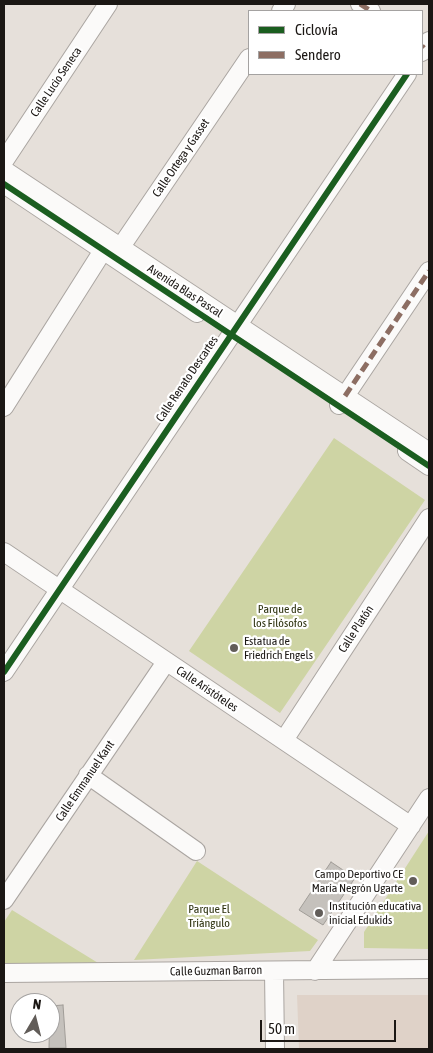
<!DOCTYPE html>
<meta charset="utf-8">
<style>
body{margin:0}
#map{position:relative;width:433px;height:1053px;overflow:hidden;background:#e6e0da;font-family:"Asap Condensed",sans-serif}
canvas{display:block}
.frame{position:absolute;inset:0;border:5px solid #1b1714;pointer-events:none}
.legend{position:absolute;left:248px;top:10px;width:175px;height:65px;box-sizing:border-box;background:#fff;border:1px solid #a4a2a1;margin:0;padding:6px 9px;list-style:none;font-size:15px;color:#1b1714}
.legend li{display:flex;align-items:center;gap:10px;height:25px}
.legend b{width:25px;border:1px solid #a4a2a1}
.north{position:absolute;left:10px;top:993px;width:50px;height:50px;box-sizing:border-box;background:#fff;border:1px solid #a4a2a1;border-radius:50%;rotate:8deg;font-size:14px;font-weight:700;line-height:20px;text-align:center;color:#1b1714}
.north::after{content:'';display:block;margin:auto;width:18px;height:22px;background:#625d59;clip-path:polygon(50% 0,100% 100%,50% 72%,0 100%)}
.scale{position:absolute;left:260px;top:1020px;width:136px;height:22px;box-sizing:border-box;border:2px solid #1b1714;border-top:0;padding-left:6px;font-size:15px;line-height:18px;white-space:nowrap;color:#1b1714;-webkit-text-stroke:4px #fff;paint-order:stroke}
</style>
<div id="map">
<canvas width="433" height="1053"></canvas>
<div class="frame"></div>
<ul class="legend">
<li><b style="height:6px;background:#1b5e20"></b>Ciclovía</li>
<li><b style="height:6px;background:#8d6e63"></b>Sendero</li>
</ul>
<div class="north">N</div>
<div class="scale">50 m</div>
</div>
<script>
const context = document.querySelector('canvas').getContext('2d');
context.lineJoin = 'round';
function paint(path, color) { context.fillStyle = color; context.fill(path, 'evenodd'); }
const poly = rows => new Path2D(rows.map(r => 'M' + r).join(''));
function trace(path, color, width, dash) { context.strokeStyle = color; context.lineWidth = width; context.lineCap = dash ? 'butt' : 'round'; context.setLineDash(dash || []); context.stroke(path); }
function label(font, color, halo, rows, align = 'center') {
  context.font = font + ' "Asap Condensed",sans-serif'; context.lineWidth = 4.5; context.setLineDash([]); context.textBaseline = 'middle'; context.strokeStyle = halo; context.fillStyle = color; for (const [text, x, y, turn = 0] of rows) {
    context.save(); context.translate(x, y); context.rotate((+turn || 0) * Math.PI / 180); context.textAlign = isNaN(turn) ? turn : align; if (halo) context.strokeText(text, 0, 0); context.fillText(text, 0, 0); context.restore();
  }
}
const built = poly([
 [297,995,429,995,429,1049,299,1049]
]);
const green = poly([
 [334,438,425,500,280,713,189,651],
 [429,831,429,949,364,948,364,932],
 [197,861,318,940,310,951,134,960],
 [12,910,103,966,4,969,4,922]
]);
const building = poly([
 [331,862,355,878,323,925,299,910,331,862],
 [63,1005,66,1048,49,1048,50,1006,63,1005]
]);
const minor = poly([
 [360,4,371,11],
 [281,11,286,4],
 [422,52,429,41],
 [4,161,108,4],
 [4,170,429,452],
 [4,184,197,313],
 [114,257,249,58],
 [339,405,429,271],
 [4,407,109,241],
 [407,451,429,466],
 [4,552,411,826],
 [4,672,407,74],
 [284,740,429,518],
 [88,775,196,851],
 [4,900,166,662],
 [274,971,275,1049],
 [315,971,429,798],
 [4,973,429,969]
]);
const quiet = poly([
 [360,4,371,11],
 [422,46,424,48],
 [345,396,429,271]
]);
const cycleway = poly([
 [4,184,429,466],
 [4,672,407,74]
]);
const markers = [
 [234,648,5,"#625d59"],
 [413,881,5,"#625d59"],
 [319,913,5,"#625d59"]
];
const streetNames = [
 ["Calle Lucio Seneca",56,82,-56],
 ["Calle Ortega y Gasset",181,158,-56],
 ["Avenida Blas Pascal",185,291,33],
 ["Calle Renato Descartes",187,379,-56],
 ["Calle Platón",356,629,-57],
 ["Calle Aristóteles",207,689,34],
 ["Calle Emmanuel Kant",85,781,-56],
 ["Calle Guzman Barron",216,971,-1]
];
const parkNames = [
 ["Parque de",280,609],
 ["los Filósofos",280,623],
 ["Parque El",209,909],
 ["Triángulo",209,923]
];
const poiNames = [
 ["Estatua de",244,641],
 ["Friedrich Engels",244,655],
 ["Campo Deportivo CE",403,874,"right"],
 ["María Negrón Ugarte",403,888,"right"],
 ["Institución educativa",329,906],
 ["inicial Edukids",329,920]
];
paint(built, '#dfd2c8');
paint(green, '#ced4a4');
paint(building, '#c5c1bc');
trace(building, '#a09c97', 1);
trace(minor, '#aaa5a1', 20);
trace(minor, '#fbfaf9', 18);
trace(quiet, '#8d6e63', 5, [10, 5]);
trace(cycleway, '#1b5e20', 6);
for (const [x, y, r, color] of markers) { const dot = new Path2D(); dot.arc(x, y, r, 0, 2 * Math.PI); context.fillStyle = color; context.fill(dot); trace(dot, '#fff', 2); }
label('12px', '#1b1714', '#fff', streetNames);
label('12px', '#2c310e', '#fff', parkNames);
label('12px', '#1b1714', '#fff', poiNames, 'left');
</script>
